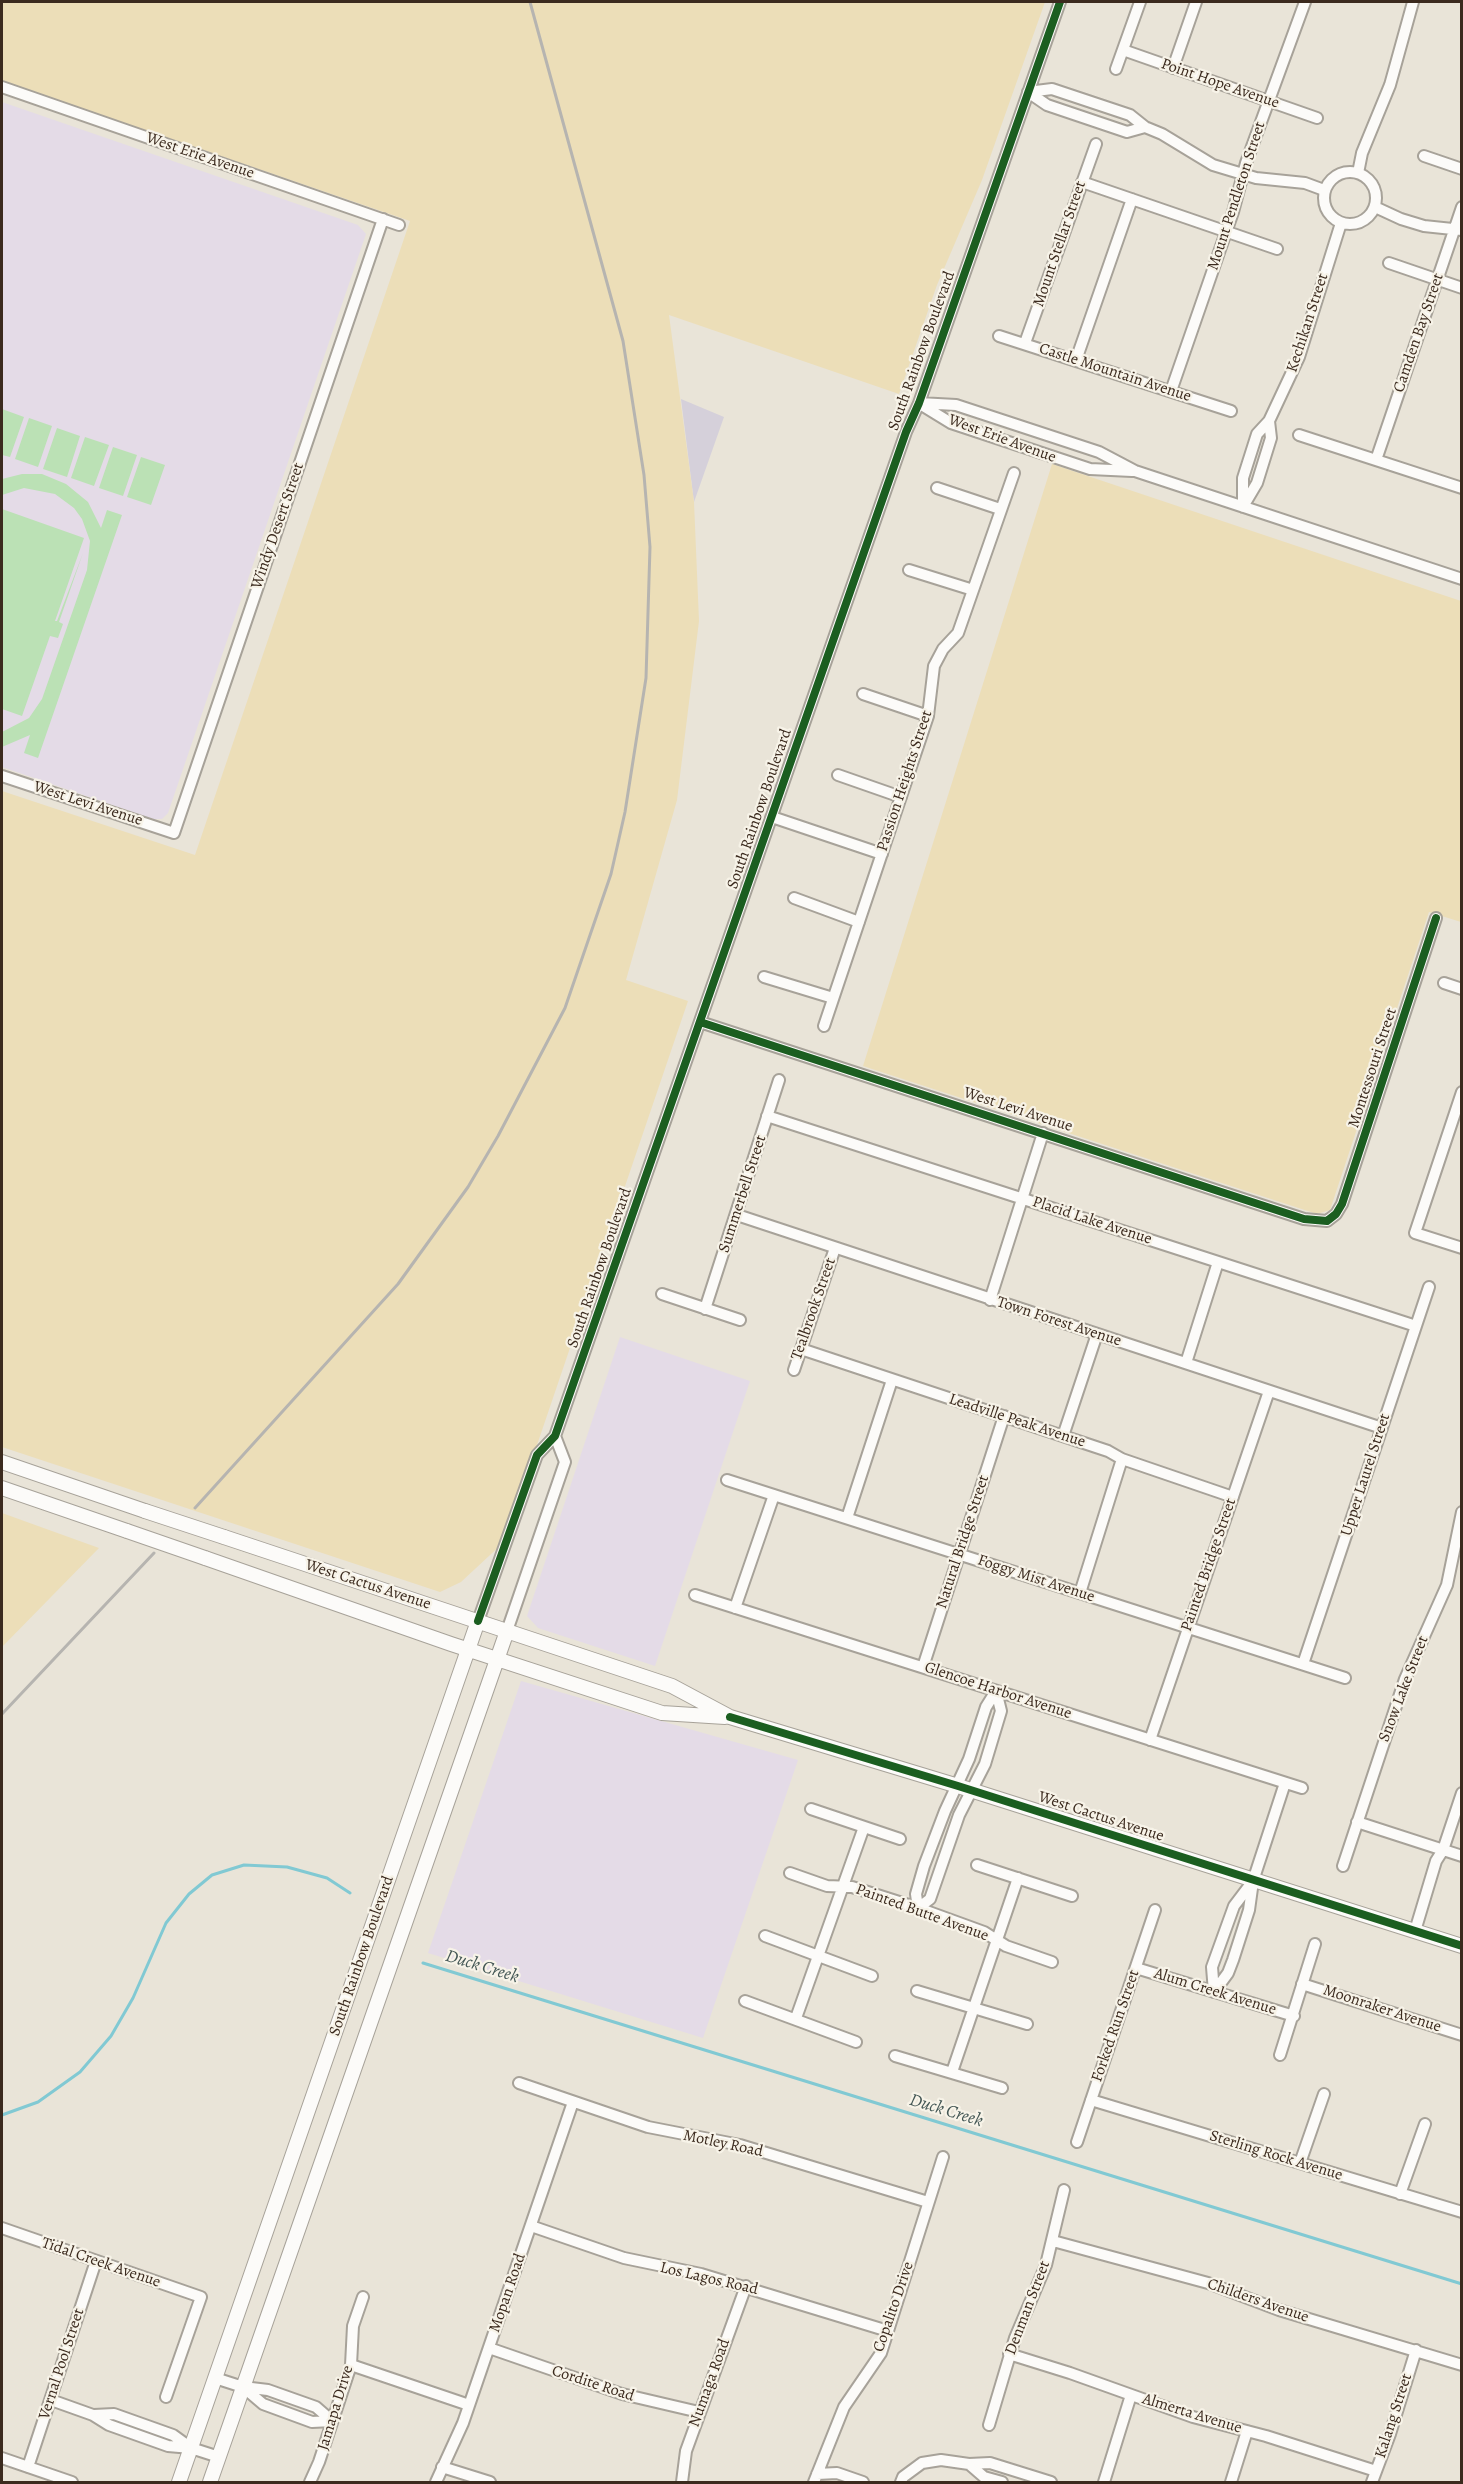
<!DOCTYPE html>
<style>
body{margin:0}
#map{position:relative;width:1463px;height:2484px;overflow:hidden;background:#e9e4d8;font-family:Alegreya,serif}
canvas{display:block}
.frame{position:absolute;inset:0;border:3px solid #3b2a1e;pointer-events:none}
</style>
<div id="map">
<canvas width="1463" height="2484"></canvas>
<div class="frame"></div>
</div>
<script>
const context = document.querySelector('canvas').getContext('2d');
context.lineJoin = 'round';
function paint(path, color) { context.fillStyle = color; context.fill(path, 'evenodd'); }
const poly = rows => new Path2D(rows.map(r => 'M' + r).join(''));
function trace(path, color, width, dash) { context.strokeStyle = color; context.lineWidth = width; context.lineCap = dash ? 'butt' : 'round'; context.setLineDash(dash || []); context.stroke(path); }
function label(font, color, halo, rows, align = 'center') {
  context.font = font + ' Alegreya,serif'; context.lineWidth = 4.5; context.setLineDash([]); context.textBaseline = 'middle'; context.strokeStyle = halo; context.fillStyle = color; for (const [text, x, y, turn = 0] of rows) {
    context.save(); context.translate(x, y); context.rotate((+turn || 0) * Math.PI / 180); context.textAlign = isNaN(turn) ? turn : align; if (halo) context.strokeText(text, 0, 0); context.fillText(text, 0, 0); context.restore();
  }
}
const built = poly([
 [2,102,358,225,366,234,168,813,162,819,153,819,2,767],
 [620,1337,750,1381,655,1666,538,1628,527,1616],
 [521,1681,798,1760,703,2038,428,1953]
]);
const industrial = poly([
 [681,399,724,417,694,502]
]);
const green = poly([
 [2,409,24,417,10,457,2,455],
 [29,418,52,426,38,467,15,459],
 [57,428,80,436,67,477,43,469],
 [85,437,109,445,94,486,71,478],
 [113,447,137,455,123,496,99,488],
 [141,457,165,465,151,505,127,497],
 [22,474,42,474,66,484,88,502,101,528,107,510,122,515,38,758,24,753,30,735,2,747,2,732,29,718,42,699,87,570,90,541,82,519,74,508,55,494,24,488,2,495,2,479],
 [2,509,84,538,55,621,57,621,83,553,59,622,63,624,58,638,50,636,22,716,2,709]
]);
const sand = poly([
 [2,2,1045,2,982,180,937,285,899,394,669,315,694,502,699,621,677,800,626,980,688,1001,504,1542,461,1582,440,1592,2,1447,2,791,195,855,410,221,2,81],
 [1052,464,1461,601,1461,922,1429,912,1330,1210,1317,1214,863,1066],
 [2,1513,99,1548,2,1647]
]);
const stream = poly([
 [423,1963,1462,2284],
 [2,2115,38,2102,80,2072,111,2036,133,1998,166,1923,189,1894,212,1875,244,1865,287,1867,327,1878,350,1893]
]);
const minor = poly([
 [1123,50,1317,118],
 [1173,68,1196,2],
 [1116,69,1140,2],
 [2,87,399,225],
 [1028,92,1052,89,1130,115,1145,127,1162,134,1213,165,1256,178,1305,183,1324,190],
 [1028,92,1047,105,1127,132,1145,127],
 [1424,156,1462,169],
 '1324 198a26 26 0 1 1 52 0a26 26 0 1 1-52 0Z',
 [1358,173,1362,153,1390,85,1413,2],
 [1082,182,1277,249],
 [1375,207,1401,219,1424,226,1462,230],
 [1389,263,1462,288],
 [999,336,1231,411],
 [1025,343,1096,144],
 [1076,360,1132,199],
 [1171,391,1233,212,1246,163,1305,2],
 [919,403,956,405,1099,452,1135,471,1462,579],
 [920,404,951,423,1090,469,1132,471],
 [1299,435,1462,488],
 [1376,460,1462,207],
 [937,488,1000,509],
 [1244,505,1257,483,1271,438,1269,421],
 [1243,507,1243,478,1257,434,1269,421,1299,357,1341,223],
 [909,570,973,590],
 [863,694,928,716],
 [838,775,901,797],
 [2,776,174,833,383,219],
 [772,817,882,854],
 [794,898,859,922],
 [764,977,833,998],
 [1444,983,1462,989],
 [700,1022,1304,1219,1327,1221,1336,1214,1342,1204,1436,918],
 [824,1026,928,716,934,666,943,649,958,633,1014,473],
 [1462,1092,1415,1233,1462,1248],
 [767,1116,1416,1326],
 [737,1215,1382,1428],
 [662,1294,740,1320],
 [990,1300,1043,1133],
 [705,1309,779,1080],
 [801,1349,1108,1451,1122,1459,1233,1497],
 [1186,1363,1218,1262],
 [794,1370,835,1248],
 [1063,1436,1097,1334],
 [727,1480,1345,1678],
 [847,1518,892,1380],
 [1080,1593,1122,1459],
 [695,1595,1302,1788],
 [735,1608,774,1495],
 [478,1621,537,1455,555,1436,906,432,919,403,1060,2],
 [507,1631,565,1462,555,1436],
 [1303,1664,1429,1287],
 [923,1667,1004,1416],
 [1150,1740,1269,1391],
 [811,1809,900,1839],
 [1357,1822,1462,1856],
 [977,1865,1072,1896],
 [1343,1866,1405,1679,1447,1585,1462,1512],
 [790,1873,827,1886,852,1887,918,1908,984,1932,1006,1946,1052,1962],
 [918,1908,930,1899,959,1815,985,1764,1001,1711,996,1691],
 [918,1908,916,1894,924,1866,945,1811,969,1759,986,1707,996,1691],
 [1415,1931,1436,1861,1443,1850,1462,1793],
 [765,1936,872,1976],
 [1136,1968,1294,2016],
 [1302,1984,1462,2035],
 [917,1991,1027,2024],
 [1214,1992,1228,1973,1233,1960,1249,1910,1253,1881,1285,1783],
 [1214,1992,1212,1967,1234,1906,1253,1881],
 [745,2001,856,2042],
 [796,2018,864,1827],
 [1280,2055,1315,1944],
 [895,2056,1002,2088],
 [952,2072,1018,1878],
 [519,2083,648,2127,740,2145,928,2202],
 [1091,2100,1462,2212],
 [1077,2142,1155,1910],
 [1300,2163,1324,2094],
 [1400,2194,1425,2124],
 [531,2226,624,2258,701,2274,888,2331],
 [2,2228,201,2297,166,2397],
 [1053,2241,1208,2283,1279,2310,1462,2365],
 [489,2348,622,2394,699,2412],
 [1009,2354,1070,2373,1193,2417,1266,2436,1376,2471],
 [351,2365,469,2405],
 [215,2378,243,2387,268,2390,316,2407,332,2421],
 [243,2387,263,2404,312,2422,332,2421],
 [51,2400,93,2415,109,2425,168,2446,191,2448,219,2457],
 [94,2415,114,2414,173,2435,191,2448],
 [989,2425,1015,2338,1046,2265,1064,2190],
 [2,2458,72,2482],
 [969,2464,984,2477,1002,2482],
 [28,2467,96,2261],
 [442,2467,490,2482],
 [817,2474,837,2473,863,2482],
 [310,2482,319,2462,351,2365,353,2326,363,2297],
 [436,2482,463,2423,573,2102],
 [682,2482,686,2451,746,2286],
 [814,2482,844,2407,881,2353,943,2157],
 [901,2482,903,2477,922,2463,941,2460,969,2464,990,2463,1051,2482],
 [1104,2482,1131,2395],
 [1231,2482,1247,2431],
 [1372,2482,1390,2434,1416,2350]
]);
const major = poly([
 [2,1462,145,1511],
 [2,1488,127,1531],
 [224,1537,672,1686,730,1717,958,1786,1462,1946],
 [205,1558,451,1644,662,1713,725,1717],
 [179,2482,478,1621],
 [210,2482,507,1631]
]);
const rail = poly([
 [195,1508,398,1284,468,1187,498,1136,565,1008,611,874,625,812,646,678,650,547,644,475,623,341,530,2],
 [2,1714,154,1553]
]);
const majorBridge = poly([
 [145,1511,224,1537],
 [127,1531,205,1558]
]);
const cycleway = poly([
 [700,1022,1304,1219,1327,1221,1336,1214,1342,1204,1436,918],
 [478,1621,537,1455,555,1436,906,432,919,403,1060,2],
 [730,1717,958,1786,1462,1946]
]);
const streetNames = [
 ["Point Hope Avenue",1220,84,19],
 ["West Erie Avenue",200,156,19],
 ["Mount Pendleton Street",1237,196,-72],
 ["Mount Stellar Street",1060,244,-71],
 ["Kechikan Street",1308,323,-72],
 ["Camden Bay Street",1419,333,-71],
 ["South Rainbow Boulevard",922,351,-70],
 ["Castle Mountain Avenue",1115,373,18],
 ["West Erie Avenue",1002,439,20],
 ["Windy Desert Street",278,526,-71],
 ["Passion Heights Street",905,781,-72],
 ["West Levi Avenue",88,804,18],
 ["South Rainbow Boulevard",760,809,-71],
 ["Montessouri Street",1373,1068,-72],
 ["West Levi Avenue",1018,1110,18],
 ["Summerbell Street",743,1194,-72],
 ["Placid Lake Avenue",1092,1221,18],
 ["South Rainbow Boulevard",600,1268,-71],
 ["Tealbrook Street",814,1309,-71],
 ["Town Forest Avenue",1059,1322,18],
 ["Leadville Peak Avenue",1017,1421,18],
 ["Upper Laurel Street",1366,1475,-72],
 ["Natural Bridge Street",963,1542,-72],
 ["Painted Bridge Street",1209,1565,-71],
 ["Foggy Mist Avenue",1036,1579,18],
 ["West Cactus Avenue",368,1585,18],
 ["Snow Lake Street",1404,1689,-69],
 ["Glencoe Harbor Avenue",998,1691,18],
 ["West Cactus Avenue",1101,1817,18],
 ["Painted Butte Avenue",922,1913,20],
 ["South Rainbow Boulevard",362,1956,-71],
 ["Alum Creek Avenue",1215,1992,17],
 ["Moonraker Avenue",1382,2009,18],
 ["Forked Run Street",1116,2026,-71],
 ["Motley Road",723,2144,12],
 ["Sterling Rock Avenue",1276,2156,17],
 ["Tidal Creek Avenue",101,2263,19],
 ["Los Lagos Road",709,2279,13],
 ["Mopan Road",508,2293,-71],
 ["Childers Avenue",1258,2301,19],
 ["Copalito Drive",894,2307,-71],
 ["Denman Street",1028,2308,-69],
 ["Vernal Pool Street",62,2364,-72],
 ["Numaga Road",710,2383,-70],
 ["Cordite Road",593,2384,18],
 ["Jamapa Drive",336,2408,-73],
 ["Almerta Avenue",1192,2414,17],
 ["Kalang Street",1394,2416,-72]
];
const waterNames = [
 ["Duck Creek",482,1967,17],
 ["Duck Creek",946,2111,17]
];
paint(built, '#e4dbe7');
paint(industrial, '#d5d0da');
paint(green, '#bbe1b5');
paint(sand, '#ecdeb8');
trace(stream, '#81c9d3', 3);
trace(minor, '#a7a299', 14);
trace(major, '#a7a299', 16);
trace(minor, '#fcfbf9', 10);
trace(major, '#fcfbf9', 14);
trace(rail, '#b6b4b0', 3);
trace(majorBridge, '#a7a299', 16, []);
trace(majorBridge, '#fcfbf9', 14);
trace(cycleway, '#1b5e20', 8);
label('16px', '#3b2a1e', '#f7f3e8', streetNames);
label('italic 18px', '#435654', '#f7f3e8', waterNames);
</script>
